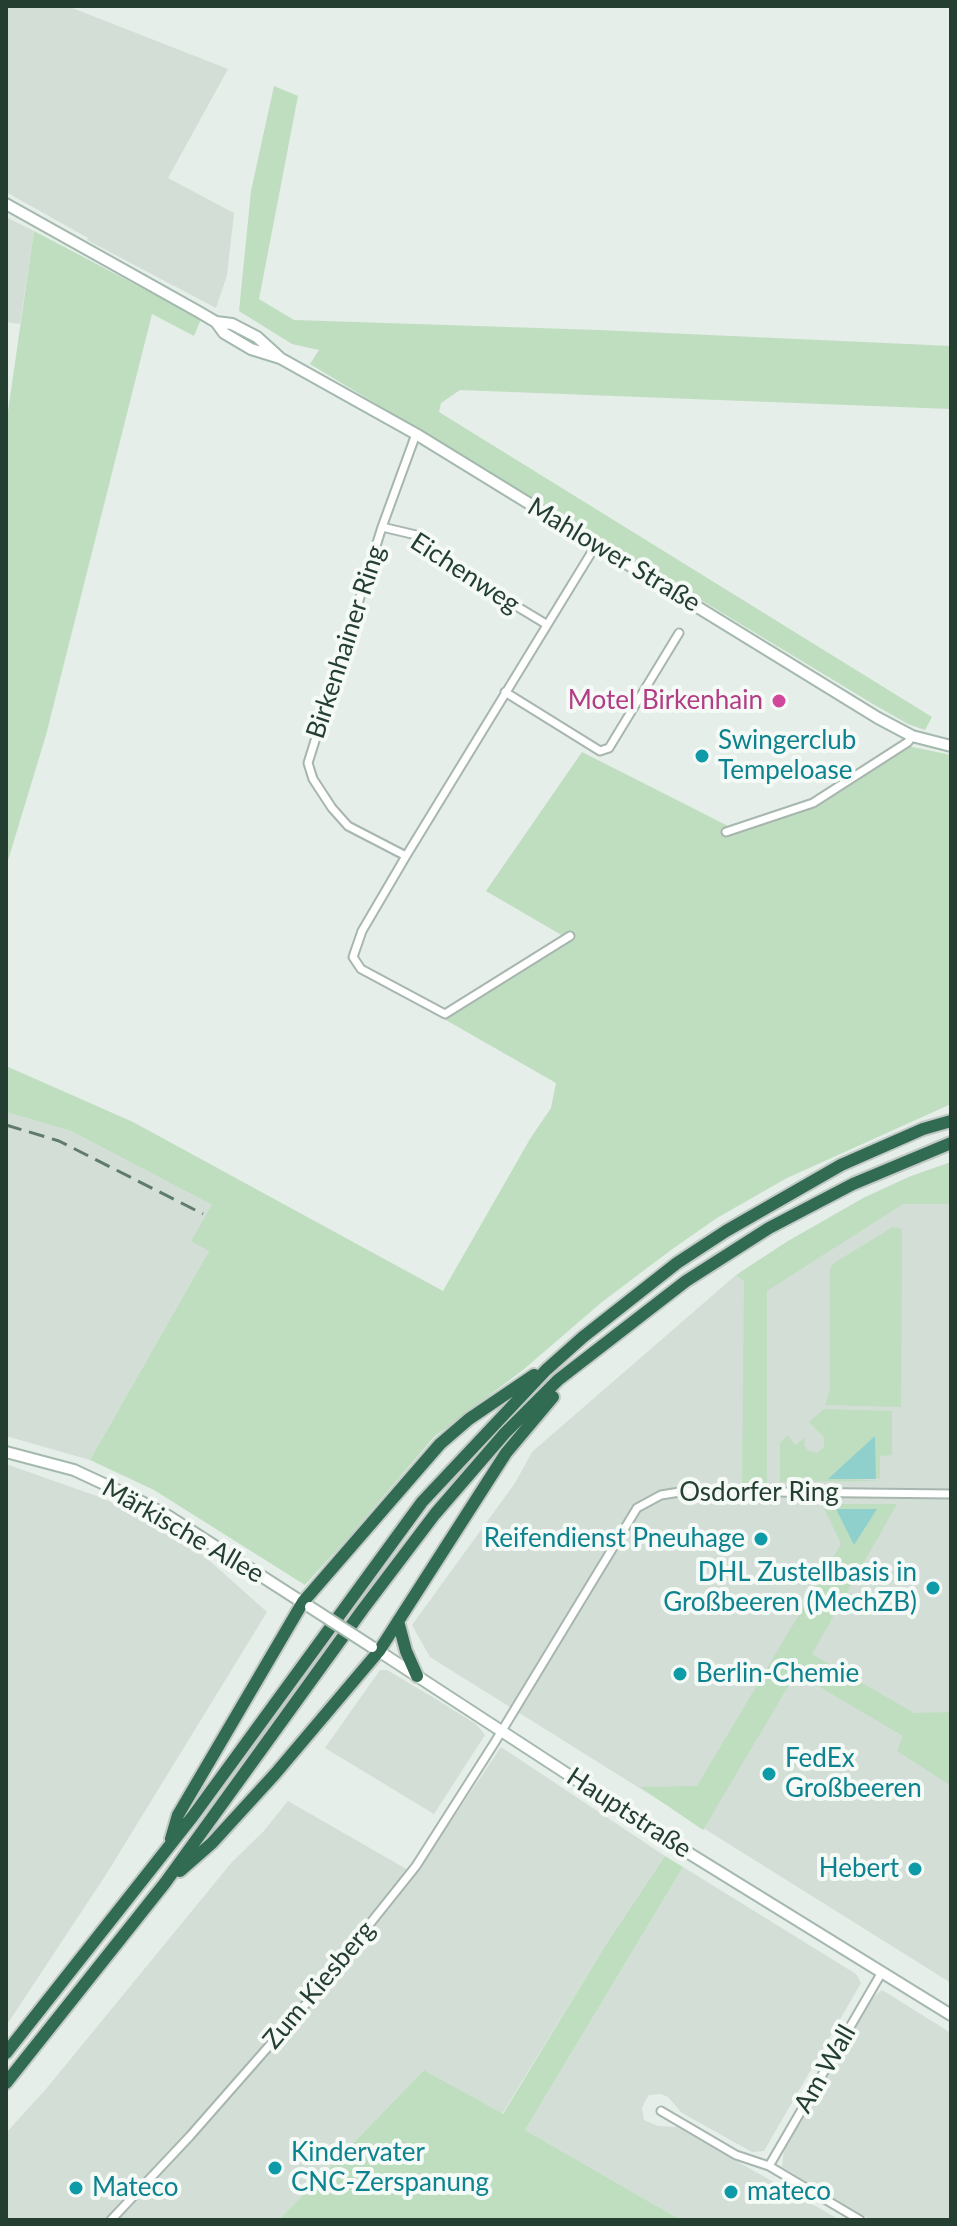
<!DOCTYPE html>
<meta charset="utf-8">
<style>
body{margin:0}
#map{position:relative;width:957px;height:2226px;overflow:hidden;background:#e5eee8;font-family:Lato,sans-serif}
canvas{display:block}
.frame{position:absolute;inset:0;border:8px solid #243f32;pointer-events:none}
</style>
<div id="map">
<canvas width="957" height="2226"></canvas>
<div class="frame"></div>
</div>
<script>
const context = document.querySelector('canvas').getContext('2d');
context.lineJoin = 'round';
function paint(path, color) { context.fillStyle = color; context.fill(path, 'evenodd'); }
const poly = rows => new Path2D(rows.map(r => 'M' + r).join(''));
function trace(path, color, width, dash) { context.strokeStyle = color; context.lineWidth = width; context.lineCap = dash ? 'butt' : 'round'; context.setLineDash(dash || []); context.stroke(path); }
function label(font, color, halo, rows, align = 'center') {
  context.font = font + ' Lato,sans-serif'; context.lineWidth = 8; context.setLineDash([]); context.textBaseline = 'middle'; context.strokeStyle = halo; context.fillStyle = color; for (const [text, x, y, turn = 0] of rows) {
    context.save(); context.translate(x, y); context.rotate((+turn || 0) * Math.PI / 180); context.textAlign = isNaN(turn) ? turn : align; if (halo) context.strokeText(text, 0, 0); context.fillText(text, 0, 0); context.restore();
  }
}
const built = poly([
 [6,6,67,6,228,69,168,178,234,213,227,275,216,308,87,240,88,238,6,192],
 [6,217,34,231,20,324,6,322],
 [6,1112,71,1131,212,1205,209,1251,90,1460,6,1436],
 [903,1203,951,1204,951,1983,430,1657,412,1625,515,1483,532,1452,736,1275,767,1290],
 [6,1464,105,1499,165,1530,202,1554,267,1612,107,1873,6,2026],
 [380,1670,387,1670,434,1698,476,1724,485,1735,434,1814,325,1748],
 [501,1747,665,1856,605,1946,502,2114,424,2070,279,2220,6,2220,6,2133,46,2089,232,1862,263,1832,288,1801,415,1874],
 [683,1867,856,1974,861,1983,764,2151,752,2152,682,2113,668,2097,661,2094,649,2095,645,2101,642,2108,644,2120,658,2126,677,2127,840,2220,681,2220,525,2130],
 [882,1990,951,2033,951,2220,871,2220,782,2167,784,2150,873,1998]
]);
const green = poly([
 [274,86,298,96,259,299,294,320,599,330,951,346,951,409,460,390,441,403,439,412,932,717,925,730,908,724,873,704,310,364,319,350,292,344,239,311,251,191],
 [34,231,201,319,194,336,152,314,46,735,6,867,6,425],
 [903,745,951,755,951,1104,787,1178,717,1218,671,1250,602,1302,523,1370,434,1437,348,1538,305,1585,154,1490,90,1460,209,1251,191,1241,212,1205,71,1131,6,1112,6,1066,133,1122,443,1291,530,1139,551,1108,556,1083,444,1019,570,940,486,891,582,752,728,826,738,826,813,802],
 [951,1162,951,1204,903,1204,767,1291,767,1484,742,1486,744,1281,736,1275,788,1241,865,1197,911,1176],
 [893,1227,902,1229,901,1407,825,1405,830,1390,830,1269,834,1263],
 [824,1409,892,1411,892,1455,880,1456,880,1479,876,1478,875,1437,829,1478,880,1481,780,1482,780,1443,788,1435,795,1445,805,1438,804,1446,809,1451,817,1453,824,1447,824,1437,809,1422],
 [822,1504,897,1504,812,1654,914,1713,951,1712,951,1786,897,1751,903,1736,796,1673,703,1830,640,1787,697,1786,841,1544],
 [665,1856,683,1867,525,2130,681,2220,279,2220,424,2070,503,2114,605,1946]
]);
const water = poly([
 [875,1436,876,1479,828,1479],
 [836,1509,877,1509,854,1545]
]);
const street = poly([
 [382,527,416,535,435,557,546,624],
 [505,692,600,751,609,748,679,633],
 [726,832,813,803,908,742,912,736],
 [406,856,348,826,332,808,313,779,308,763,382,527,416,434],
 [570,936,445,1014,361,969,353,957,362,931,406,856,596,545],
 [661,2111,736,2155,769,2166,860,2220],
 [769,2166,882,1972],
 [111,2220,190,2136,305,2005,416,1866,495,1742,637,1508,661,1495,686,1491,951,1494]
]);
const secondary = poly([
 [6,204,199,312,216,322,224,333,251,349,280,358,416,434,878,718,912,736,951,746],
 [216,322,232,324,257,337,279,357],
 [6,1452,74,1470,134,1498,168,1516,308,1606],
 [374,1648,687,1852,951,2015]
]);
const highway = poly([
 [398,1621,406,1651,417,1676],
 [171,1839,178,1815,303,1602,440,1444,469,1419,534,1375],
 [180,1871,212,1843,275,1774,379,1651,506,1453,553,1397],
 [6,2053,193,1816,422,1502,546,1370,583,1337,677,1263,726,1231,841,1165,923,1129,951,1121],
 [6,2083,165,1883,363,1609,435,1514,505,1433,558,1380,686,1281,769,1228,853,1184,951,1143]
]);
const rail = poly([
 [6,1125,59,1141,203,1214]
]);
const secondaryBridge = poly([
 [310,1607,372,1647]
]);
const markers = [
 [779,701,8,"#d1479c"],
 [702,756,8,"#0f9aa8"],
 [761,1539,8,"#0f9aa8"],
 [933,1588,8,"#0f9aa8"],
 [680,1674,8,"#0f9aa8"],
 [769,1774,8,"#0f9aa8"],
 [915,1869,8,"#0f9aa8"],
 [275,2168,8,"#0f9aa8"],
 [76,2188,8,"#0f9aa8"],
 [731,2192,8,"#0f9aa8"]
];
const streetNames = [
 ["Mahlower Straße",614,555,31],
 ["Eichenweg",465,573,33],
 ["Birkenhainer Ring",346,642,-72],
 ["Osdorfer Ring",759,1493],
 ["Märkische Allee",183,1531,30],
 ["Hauptstraße",629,1813,33],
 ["Zum Kiesberg",319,1985,-50],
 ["Am Wall",825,2069,-60]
];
const hotelNames = [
 ["Motel Birkenhain",763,701]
];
const cultureNames = [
 ["Swingerclub",718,741],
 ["Tempeloase",718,771],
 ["Reifendienst Pneuhage",745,1539,"right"],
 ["DHL Zustellbasis in",917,1573,"right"],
 ["Großbeeren (MechZB)",917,1603,"right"],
 ["Berlin-Chemie",696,1674],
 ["FedEx",785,1759],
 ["Großbeeren",785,1789],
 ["Hebert",899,1869,"right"],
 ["Kindervater",291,2153],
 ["CNC-Zerspanung",291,2183],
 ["Mateco",92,2188],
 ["mateco",747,2192]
];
paint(built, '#d3ded6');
paint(green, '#bfdec0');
paint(water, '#8fd0cc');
trace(street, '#a7b6ae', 11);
trace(secondary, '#a4b9ad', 14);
trace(highway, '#c2c9c6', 16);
trace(street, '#fff', 7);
trace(secondary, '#fff', 10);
trace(highway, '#316b52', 12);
trace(rail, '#5f7b6d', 3, [16, 8]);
trace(secondaryBridge, '#a4b9ad', 14, []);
trace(secondaryBridge, '#fff', 10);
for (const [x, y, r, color] of markers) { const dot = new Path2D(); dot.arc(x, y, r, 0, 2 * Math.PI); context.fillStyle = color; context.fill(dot); trace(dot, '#f6faf7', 3); }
label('26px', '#243f32', '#f6faf7', streetNames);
label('26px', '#b23c85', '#f6faf7', hotelNames, 'right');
label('26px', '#0d838f', '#f6faf7', cultureNames, 'left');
</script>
